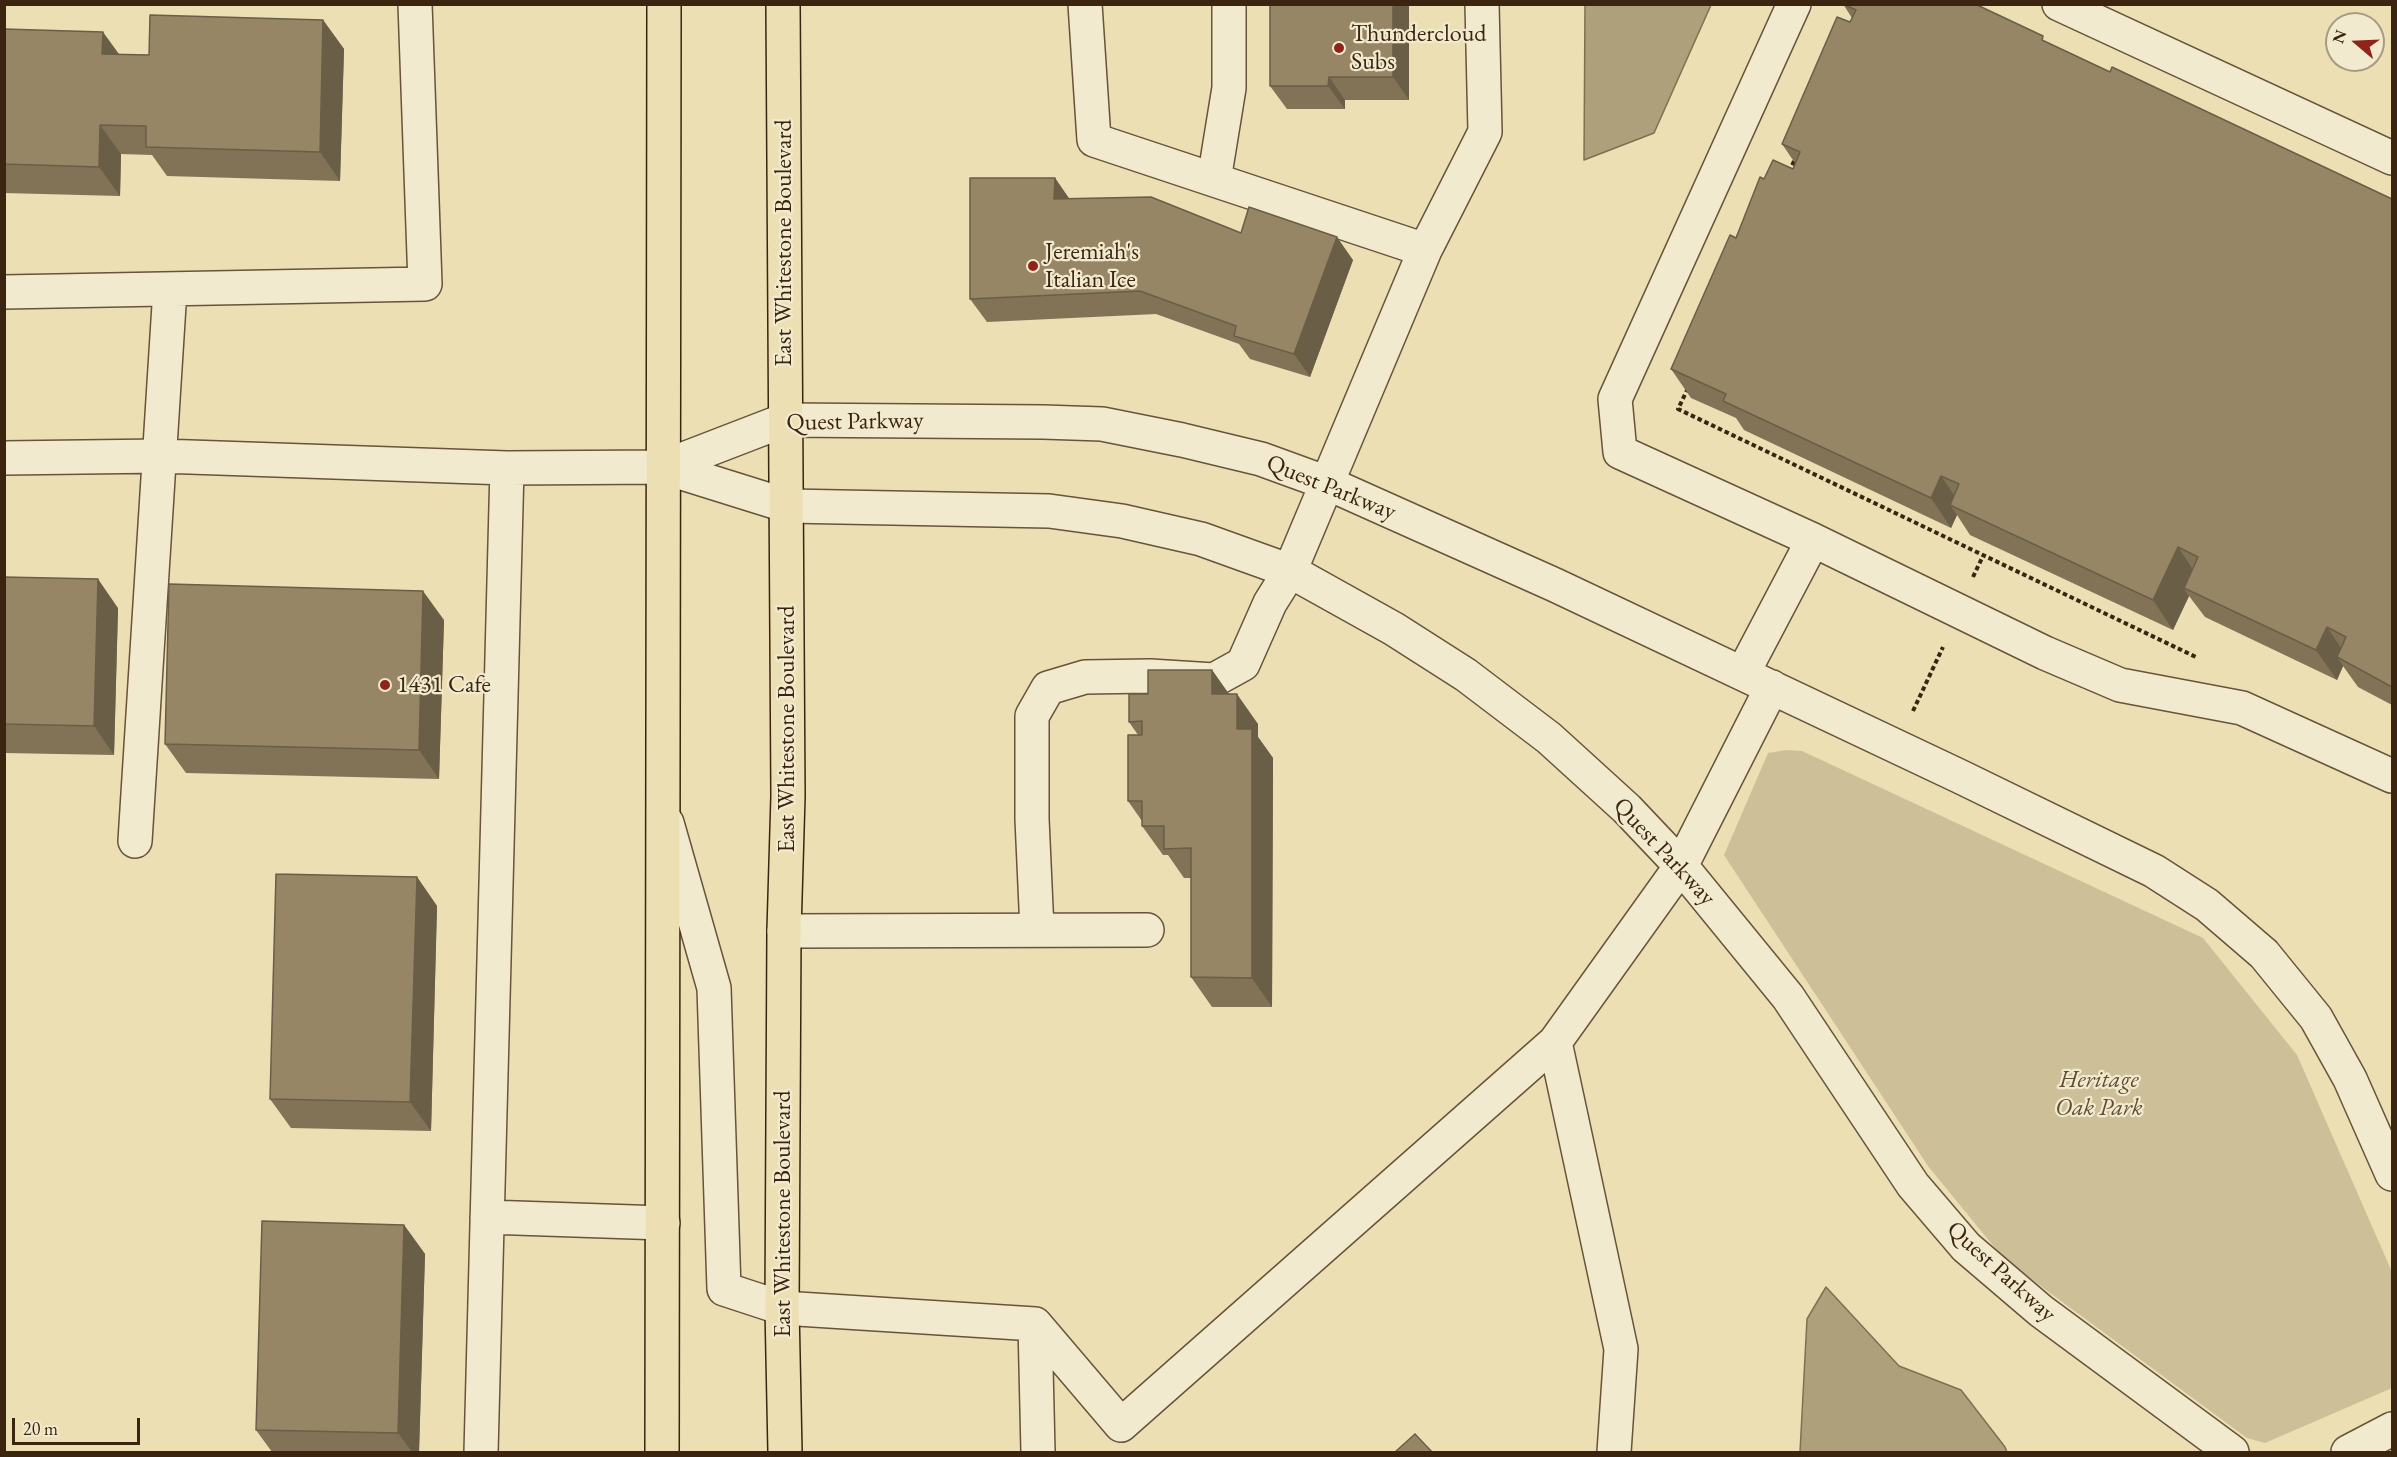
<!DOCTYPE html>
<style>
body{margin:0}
#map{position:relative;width:2397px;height:1457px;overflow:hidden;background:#ebdfb3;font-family:"EB Garamond",serif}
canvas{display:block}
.frame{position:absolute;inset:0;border:6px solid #3b2511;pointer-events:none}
.north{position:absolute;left:2325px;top:12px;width:60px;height:60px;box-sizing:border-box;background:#f2eace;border:2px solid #a99b82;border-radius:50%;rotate:289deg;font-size:16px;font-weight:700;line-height:24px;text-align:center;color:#3b2511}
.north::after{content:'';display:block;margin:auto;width:21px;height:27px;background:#8f2418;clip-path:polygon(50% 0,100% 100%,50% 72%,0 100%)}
.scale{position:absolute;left:12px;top:1418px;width:128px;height:27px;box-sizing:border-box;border:3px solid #3b2511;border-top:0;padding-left:8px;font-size:18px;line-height:21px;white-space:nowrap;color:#3b2511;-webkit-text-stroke:4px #f2eace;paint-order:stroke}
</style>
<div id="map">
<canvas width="2397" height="1457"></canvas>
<div class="frame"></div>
<div class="north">N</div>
<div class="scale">20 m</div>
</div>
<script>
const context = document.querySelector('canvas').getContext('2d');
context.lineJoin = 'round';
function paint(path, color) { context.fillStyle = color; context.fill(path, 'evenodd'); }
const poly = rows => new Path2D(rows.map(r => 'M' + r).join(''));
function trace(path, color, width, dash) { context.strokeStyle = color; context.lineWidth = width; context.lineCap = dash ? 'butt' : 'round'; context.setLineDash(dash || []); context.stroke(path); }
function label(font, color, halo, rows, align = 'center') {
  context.font = font + ' "EB Garamond",serif'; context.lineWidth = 4.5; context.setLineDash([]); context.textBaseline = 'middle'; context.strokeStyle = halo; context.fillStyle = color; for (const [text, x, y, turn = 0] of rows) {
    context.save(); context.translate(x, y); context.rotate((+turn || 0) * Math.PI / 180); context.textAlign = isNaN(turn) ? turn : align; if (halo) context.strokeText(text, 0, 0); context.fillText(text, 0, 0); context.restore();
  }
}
const green = poly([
 [1786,750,1802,751,2203,938,2297,1055,2392,1272,2392,1388,2265,1443,2247,1438,2004,1259,1928,1166,1724,855,1768,753]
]);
const water = poly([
 [1585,5,1711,5,1654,133,1584,160,1585,5],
 [1826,1287,1899,1366,1961,1390,2005,1447,2007,1452,1800,1452,1807,1319,1826,1287]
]);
const path = poly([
 [1789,172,1796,157],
 [1688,388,1678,409,2198,658],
 [1973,577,1983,556],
 [1913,711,1943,647]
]);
const minor = poly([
 [1085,4,1094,140,1425,250],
 [1794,4,1615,399,1620,452,1813,540,2045,653,2120,685,2242,708,2392,776],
 [2059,4,2392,158],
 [1214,180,1229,88,1229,4],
 [4,292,425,284,415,4],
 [4,458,161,456,507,468,663,467,788,506,1049,511,1122,521,1201,539,1290,571,1394,629,1466,675,1549,738,1627,809,1681,866,1788,997,1913,1185,1966,1247,2041,1311,2232,1452],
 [663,467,785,420,1043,422,1102,424,1182,440,1261,459,1327,483,1555,585,1961,777,2154,871,2207,905,2264,954,2316,1018,2350,1079,2392,1174],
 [1743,673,1813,540],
 [667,823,714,988,724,1289,782,1308,1035,1324,1121,1425,1555,1042],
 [135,841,170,289],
 [1037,930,1032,819,1032,716,1048,688,1085,677,1150,676,1214,680,1243,664,1270,603,1290,571,1425,250,1485,132,1482,4],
 [784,931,1147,930],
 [487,1217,663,1223],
 [1035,1324,1038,1452],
 [481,1452,507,468],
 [1614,1452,1621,1349,1555,1042,1681,866,1772,687],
 [2348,1452,2392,1429]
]);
const major = poly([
 [783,4,788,796,784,931,782,1308,785,1452],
 [662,1452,664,4]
]);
const wall = poly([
 [1270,4,1409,4,1409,100,1345,100,1345,109,1287,109,1270,86],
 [1843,4,2048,43,2110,72,2392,199,2392,705,2358,687,2343,666,2337,680,2205,617,2189,596,2173,630,1970,535,1957,515,1951,528,1744,430,1736,418,1691,398,1671,369,1764,179,1793,169,1795,163,1782,144,1852,18],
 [323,20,344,49,340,181,167,176,152,155,121,154,120,196,4,193,4,29,119,54,149,55],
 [1055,178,1069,199,1241,233,1353,260,1310,377,1250,359,1239,344,1156,314,987,322,970,299],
 [4,577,118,608,114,755,4,753],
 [444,620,439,779,186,773,165,744],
 [1212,670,1229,694,1258,724,1258,737,1273,758,1272,1007,1212,1007,1191,977,1191,878,1184,878,1168,855,1163,855,1142,826,1142,821,1128,801,1138,735,1129,722],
 [417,877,437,906,431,1131,291,1128,270,1099],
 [404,1225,425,1254,419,1452,272,1452,256,1430]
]);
const shadedWall = poly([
 [1393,4,1409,4,1409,100,1393,77],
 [323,20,344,49,340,181,320,152],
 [103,32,124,61,102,54],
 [1329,77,1345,100,1345,109,1328,86],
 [100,125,121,154,120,196,99,167],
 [1055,178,1071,201,1054,199],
 [1337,237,1353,260,1310,377,1294,354],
 [1941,476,1961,505,1950,505,1957,515,1951,528,1931,498],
 [2178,547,2198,577,2184,588,2189,596,2173,630,2153,600],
 [98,579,118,608,114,755,94,726],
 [423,591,444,620,439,779,419,750],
 [2327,627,2347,657,2337,657,2343,666,2337,680,2316,650],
 [1212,670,1233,700,1212,694],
 [1237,694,1258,724,1258,737,1273,758,1272,1007,1252,978,1237,729],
 [417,877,437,906,431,1131,410,1102],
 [404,1225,425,1254,419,1452,412,1452,398,1433]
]);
const building = poly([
 [1270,4,1393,4,1393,77,1329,77,1328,86,1270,86,1270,4],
 [1843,4,1975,4,2043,36,2042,40,2110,72,2112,67,2392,199,2392,687,2337,657,2346,637,2327,627,2316,650,2184,588,2198,557,2178,547,2153,600,1950,505,1959,484,1941,476,1931,498,1723,401,1726,394,1671,369,1730,235,1736,238,1760,177,1764,179,1773,160,1793,169,1800,152,1782,144,1837,17,1850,22,1856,10,1843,4],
 [150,15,323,20,320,152,146,147,146,126,100,125,99,167,4,164,4,29,103,32,102,54,149,55,150,15],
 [970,178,1055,178,1054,199,1151,197,1241,233,1249,207,1337,237,1294,354,1234,336,1236,326,1140,291,970,299,970,178],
 [4,577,98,579,94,726,4,724,4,577],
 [169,584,423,591,419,750,165,744,169,584],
 [1148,670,1212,670,1212,694,1237,694,1237,729,1252,729,1252,978,1191,977,1191,848,1164,849,1164,826,1142,826,1142,801,1128,801,1128,735,1142,735,1142,721,1129,722,1129,694,1148,694,1148,670],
 [276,874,417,877,410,1102,270,1099,276,874],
 [262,1221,404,1225,398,1433,256,1430,262,1221],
 [1415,1434,1432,1452,1395,1452,1415,1434]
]);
const markers = [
 [1339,48,6,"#8f2418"],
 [1033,266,6,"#8f2418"],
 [385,685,6,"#8f2418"]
];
const poiNames = [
 ["Thundercloud",1351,34],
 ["Subs",1351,62],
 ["Jeremiah's",1045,252],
 ["Italian Ice",1045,280],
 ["1431 Cafe",397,685]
];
const streetNames = [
 ["East Whitestone Boulevard",784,243,-90],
 ["Quest Parkway",855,422,-1],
 ["Quest Parkway",1331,488,22],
 ["East Whitestone Boulevard",787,729,-90],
 ["Quest Parkway",1664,852,47],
 ["East Whitestone Boulevard",783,1214,-90],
 ["Quest Parkway",2001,1272,42]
];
const parkNames = [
 ["Heritage",2099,1080],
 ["Oak Park",2099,1108]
];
paint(green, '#cdbf97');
paint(water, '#afa07c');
trace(water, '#816f51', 1.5);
trace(minor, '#67543a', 36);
trace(major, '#3b2511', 36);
trace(path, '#3b2511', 4, [4.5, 3]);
trace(minor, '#f2eace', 33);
trace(major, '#ebdfb3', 33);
paint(wall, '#827357');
paint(shadedWall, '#6a5e47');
paint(building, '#978665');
trace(building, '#6a5e47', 1.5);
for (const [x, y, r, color] of markers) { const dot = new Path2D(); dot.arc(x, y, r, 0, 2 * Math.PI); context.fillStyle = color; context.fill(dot); trace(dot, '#f2eace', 2); }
label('24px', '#3b2511', '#f2eace', poiNames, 'left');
label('24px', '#3b2511', '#f2eace', streetNames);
label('italic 24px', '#604c32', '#f2eace', parkNames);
</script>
